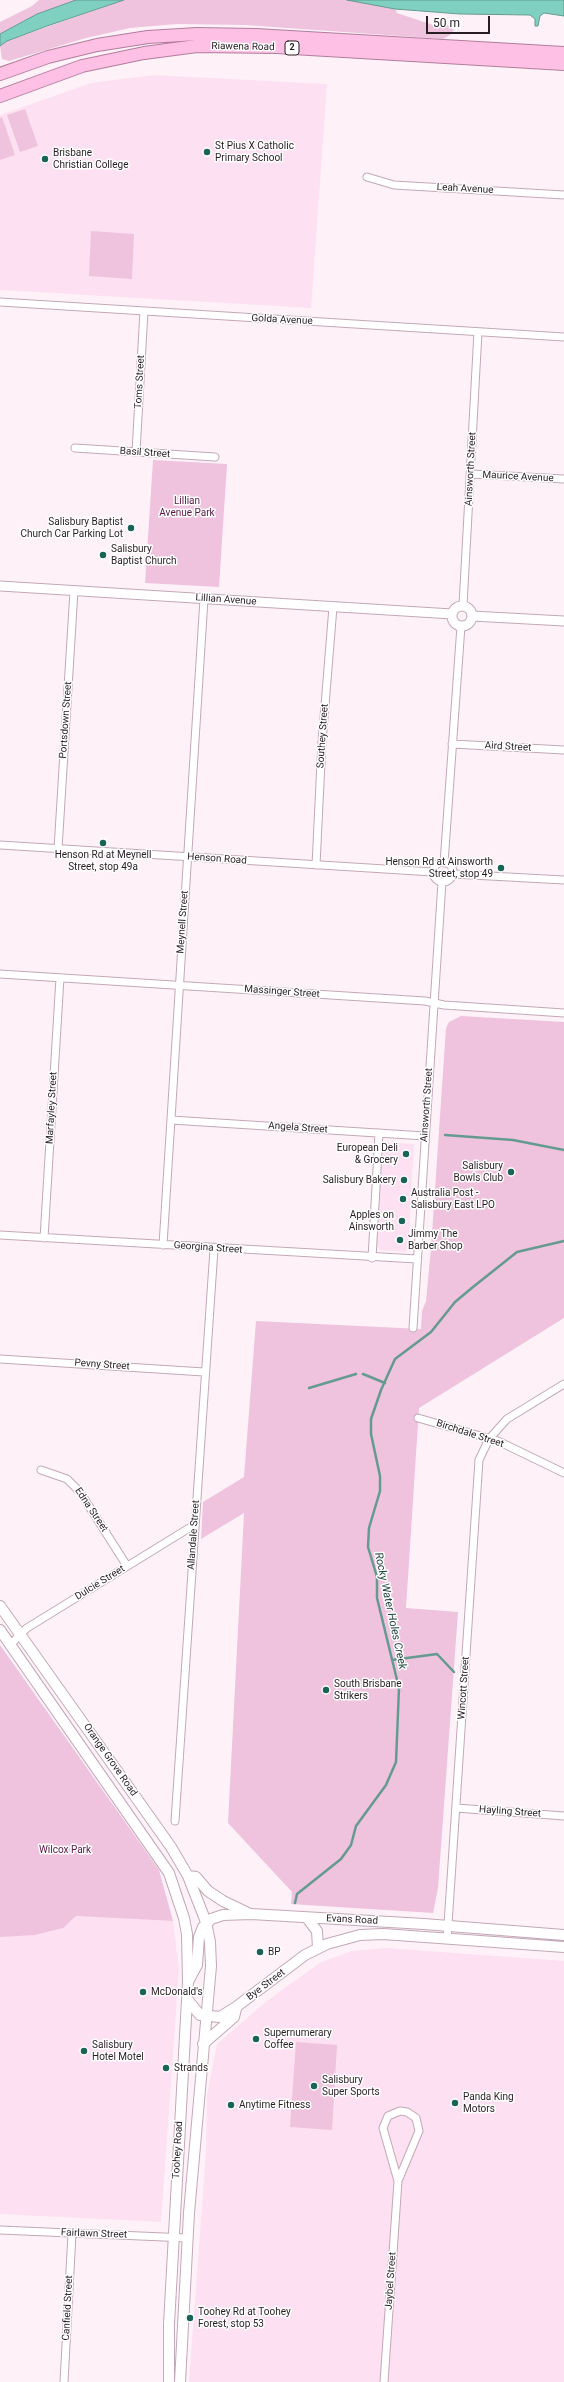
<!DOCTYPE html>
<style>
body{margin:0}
#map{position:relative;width:564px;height:2382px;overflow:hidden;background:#fef2f8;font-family:Roboto,sans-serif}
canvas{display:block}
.scale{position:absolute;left:426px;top:16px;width:64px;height:18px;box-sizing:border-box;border:2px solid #281d23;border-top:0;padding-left:5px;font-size:12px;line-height:14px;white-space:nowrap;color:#281d23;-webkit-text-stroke:3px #fff;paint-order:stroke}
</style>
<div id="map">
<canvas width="564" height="2382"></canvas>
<div class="scale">50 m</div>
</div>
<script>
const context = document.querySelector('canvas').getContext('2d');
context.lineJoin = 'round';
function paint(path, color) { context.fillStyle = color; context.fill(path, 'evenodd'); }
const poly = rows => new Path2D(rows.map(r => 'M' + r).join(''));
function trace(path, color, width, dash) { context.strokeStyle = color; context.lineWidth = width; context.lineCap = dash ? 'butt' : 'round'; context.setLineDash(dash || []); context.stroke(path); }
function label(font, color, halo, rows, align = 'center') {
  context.font = font + ' Roboto,sans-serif'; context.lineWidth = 3; context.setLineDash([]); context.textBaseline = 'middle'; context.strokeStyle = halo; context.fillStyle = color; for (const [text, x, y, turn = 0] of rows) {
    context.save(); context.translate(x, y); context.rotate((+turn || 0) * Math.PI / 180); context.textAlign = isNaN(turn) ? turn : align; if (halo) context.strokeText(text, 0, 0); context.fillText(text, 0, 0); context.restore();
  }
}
const built = poly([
 [154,75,327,84,311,308,0,290,0,115,91,83],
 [383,1142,414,1144,408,1250,404,1252,380,1250,376,1244],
 [0,1912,173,1921,179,1970,161,2222,0,2214],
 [387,1948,564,1961,564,2382,189,2382,206,2152,207,2095,217,2044,268,2000,321,1962,352,1951]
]);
const green = poly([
 [39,0,76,0,37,14,0,34,0,22,32,6],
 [124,0,347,0,395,9,397,13,433,25,445,23,454,30,450,35,443,39,245,25,177,24,130,28,86,38,9,61,2,59,0,46,7,41],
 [25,109,38,146,20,152,7,115],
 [2,117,15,155,0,160,0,118],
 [91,231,134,234,132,279,89,276],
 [153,460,227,464,219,587,145,583],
 [461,1016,564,1022,564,1318,419,1408,406,1608,458,1612,438,1888,433,1913,291,1904,292,1892,228,1823,244,1513,201,1539,203,1502,244,1477,256,1321,421,1329,422,1311,426,1301,431,1248,446,1028,449,1022],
 [0,1645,159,1870,173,1921,76,1916,63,1928,35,1935,0,1937],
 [296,2042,337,2045,332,2130,290,2127]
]);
const water = poly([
 [76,0,124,0,47,26,7,41,0,46,0,34,37,14,76,0],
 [347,0,564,0,564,16,544,13,540,16,538,26,535,26,535,19,530,15,460,14,395,9,347,0]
]);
const stream = poly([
 [445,1135,513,1140,564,1150],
 [363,1374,385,1383],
 [309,1388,356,1374],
 [392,1660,437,1654,454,1672],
 [295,1903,297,1894,341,1859,351,1845,356,1826,386,1785,396,1762,399,1688,377,1598,377,1577,368,1547,369,1528,380,1491,380,1476,371,1434,371,1419,381,1390,395,1359,431,1332,455,1302,473,1287,517,1252,564,1241]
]);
const minor = poly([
 [367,177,394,185,564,195],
 [0,302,564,337],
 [75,448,215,457],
 [136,452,144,311],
 [471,474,564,479],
 [463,605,478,332],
 [452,744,564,750],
 [0,845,433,872],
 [58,849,74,591],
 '433 872a10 10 0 1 1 20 0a10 10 0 1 1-20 0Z',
 [444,863,461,626],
 [316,865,322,742,333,607],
 [453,874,564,880],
 [0,974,425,1001,444,1005,564,1013],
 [171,1120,425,1136],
 [0,1235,417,1259],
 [44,1238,60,978],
 [163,1245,204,599],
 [372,1258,379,1133],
 [413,1328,442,882],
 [0,1359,204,1372],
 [418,1418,498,1441,564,1473],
 [41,1470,67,1479,80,1492,127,1566],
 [10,1646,20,1634,27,1628,194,1525],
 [456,1808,564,1816],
 [175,1821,214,1249],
 [447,1939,479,1460,489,1439,507,1419,564,1384],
 [0,2230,187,2238],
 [64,2382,72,2234],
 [384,2382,398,2181,419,2131,416,2118,407,2112,400,2111,388,2116,383,2128,398,2181]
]);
const tertiary = poly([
 [0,586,452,614],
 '452 616a10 10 0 1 1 20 0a10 10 0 1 1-20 0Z',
 [472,616,564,621]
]);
const secondary = poly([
 [0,1606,171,1847,188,1876,206,1922,210,1942,211,1966,189,2213,180,2382],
 [0,1630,169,1873,184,1918,187,1934,188,1982,169,2324,169,2382],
 [188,1876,196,1877,208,1891,223,1901,248,1913],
 [307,1918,317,1931,318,1948],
 [189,1980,197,1965,199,1937,203,1927,211,1919,223,1915,251,1914,424,1924,564,1935],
 [187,1999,200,2015,220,2017,236,2007,305,1955,327,1944,360,1935,383,1934,564,1947],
 [203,2044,234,2017,236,2009]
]);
const trunk = poly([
 [0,74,48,57,97,45,148,37,197,34,256,35,564,53],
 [0,96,82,66,144,53,197,46,276,47,564,64]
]);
const markers = [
 [207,152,4,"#1a6357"],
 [45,159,4,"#1a6357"],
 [131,528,4,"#1a6357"],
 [103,555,4,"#1a6357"],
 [103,843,4,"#1a6357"],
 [501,868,4,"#1a6357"],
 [406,1154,4,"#1a6357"],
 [511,1172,4,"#1a6357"],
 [404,1180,4,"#1a6357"],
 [403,1199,4,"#1a6357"],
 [402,1221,4,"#1a6357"],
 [400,1240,4,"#1a6357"],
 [326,1690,4,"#1a6357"],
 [260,1952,4,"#1a6357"],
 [143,1992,4,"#1a6357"],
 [256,2039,4,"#1a6357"],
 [84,2051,4,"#1a6357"],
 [166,2068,4,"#1a6357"],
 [314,2086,4,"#1a6357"],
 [455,2103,4,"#1a6357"],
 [231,2105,4,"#1a6357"],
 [190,2318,4,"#1a6357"]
];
const shields = [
 [292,48,14]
];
const shieldNames = [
 ["2",292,48]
];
const streetNames = [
 ["Riawena Road",243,47,1],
 ["Leah Avenue",465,189,3],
 ["Golda Avenue",282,320,3],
 ["Toms Street",140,382,-87],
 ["Basil Street",145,453,4],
 ["Ainsworth Street",471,469,-87],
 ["Maurice Avenue",518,477,3],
 ["Lillian Avenue",226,600,4],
 ["Portsdown Street",66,720,-86],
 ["Southey Street",323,736,-86],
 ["Aird Street",508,747,3],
 ["Henson Road",217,859,4],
 ["Meynell Street",183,922,-86],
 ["Massinger Street",282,992,4],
 ["Ainsworth Street",427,1105,-86],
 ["Marfayley Street",52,1108,-87],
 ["Angela Street",298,1128,4],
 ["Georgina Street",208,1248,4],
 ["Pevny Street",102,1365,4],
 ["Birchdale Street",470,1434,18],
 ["Edna Street",91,1510,56],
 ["Allandale Street",194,1535,-86],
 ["Dulcie Street",100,1583,-32],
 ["Wincott Street",464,1688,-86],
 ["Orange Grove Road",110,1760,55],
 ["Hayling Street",510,1812,4],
 ["Evans Road",352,1920,3],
 ["Bye Street",266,1985,-37],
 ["Toohey Road",178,2150,-87],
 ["Fairlawn Street",94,2234,2],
 ["Jaybel Street",391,2281,-86],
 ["Canfield Street",68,2308,-87]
];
const poiNames = [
 ["St Pius X Catholic",215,146],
 ["Primary School",215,158],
 ["Brisbane",53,153],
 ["Christian College",53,165],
 ["Salisbury Baptist",123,522,"right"],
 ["Church Car Parking Lot",123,534,"right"],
 ["Salisbury",111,549],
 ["Baptist Church",111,561],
 ["Henson Rd at Meynell",103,855,"center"],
 ["Street, stop 49a",103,867,"center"],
 ["Henson Rd at Ainsworth",493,862,"right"],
 ["Street, stop 49",493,874,"right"],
 ["European Deli",398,1148,"right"],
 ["& Grocery",398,1160,"right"],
 ["Salisbury",503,1166,"right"],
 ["Bowls Club",503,1178,"right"],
 ["Salisbury Bakery",396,1180,"right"],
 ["Australia Post -",411,1193],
 ["Salisbury East LPO",411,1205],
 ["Apples on",394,1215,"right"],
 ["Ainsworth",394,1227,"right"],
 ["Jimmy The",408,1234],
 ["Barber Shop",408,1246],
 ["South Brisbane",334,1684],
 ["Strikers",334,1696],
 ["BP",268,1952],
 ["McDonald's",151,1992],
 ["Supernumerary",264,2033],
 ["Coffee",264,2045],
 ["Salisbury",92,2045],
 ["Hotel Motel",92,2057],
 ["Strands",174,2068],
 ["Salisbury",322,2080],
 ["Super Sports",322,2092],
 ["Panda King",463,2097],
 ["Motors",463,2109],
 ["Anytime Fitness",239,2105],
 ["Toohey Rd at Toohey",198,2312],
 ["Forest, stop 53",198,2324]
];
const parkNames = [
 ["Lillian",187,501],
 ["Avenue Park",187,513],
 ["Wilcox Park",65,1850]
];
const waterNames = [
 ["Rocky Water Holes Creek",390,1611,78]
];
paint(built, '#fde0f1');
paint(green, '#efc3dd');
paint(water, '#7fd0c0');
trace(water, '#659a91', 1);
trace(stream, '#659a91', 2.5);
trace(minor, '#c3a8b7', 9);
trace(tertiary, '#c3a8b7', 11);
trace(secondary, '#c3a8b7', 12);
trace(trunk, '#b27d9d', 14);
trace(minor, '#fff', 7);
trace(tertiary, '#fff', 9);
trace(secondary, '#fff', 10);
trace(trunk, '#fec0e4', 12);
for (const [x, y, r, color] of markers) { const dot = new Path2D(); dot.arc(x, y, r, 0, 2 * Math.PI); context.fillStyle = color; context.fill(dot); trace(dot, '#fff', 1.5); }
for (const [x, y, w] of shields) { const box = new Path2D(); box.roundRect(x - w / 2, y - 7, w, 14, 3); context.fillStyle = '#fff'; context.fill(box); trace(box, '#281d23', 1); }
label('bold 9px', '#281d23', null, shieldNames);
label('10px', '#281d23', '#fff', streetNames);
label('10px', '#281d23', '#fff', poiNames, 'left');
label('10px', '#5a1645', '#fff', parkNames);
label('italic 11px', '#173d36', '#fff', waterNames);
</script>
